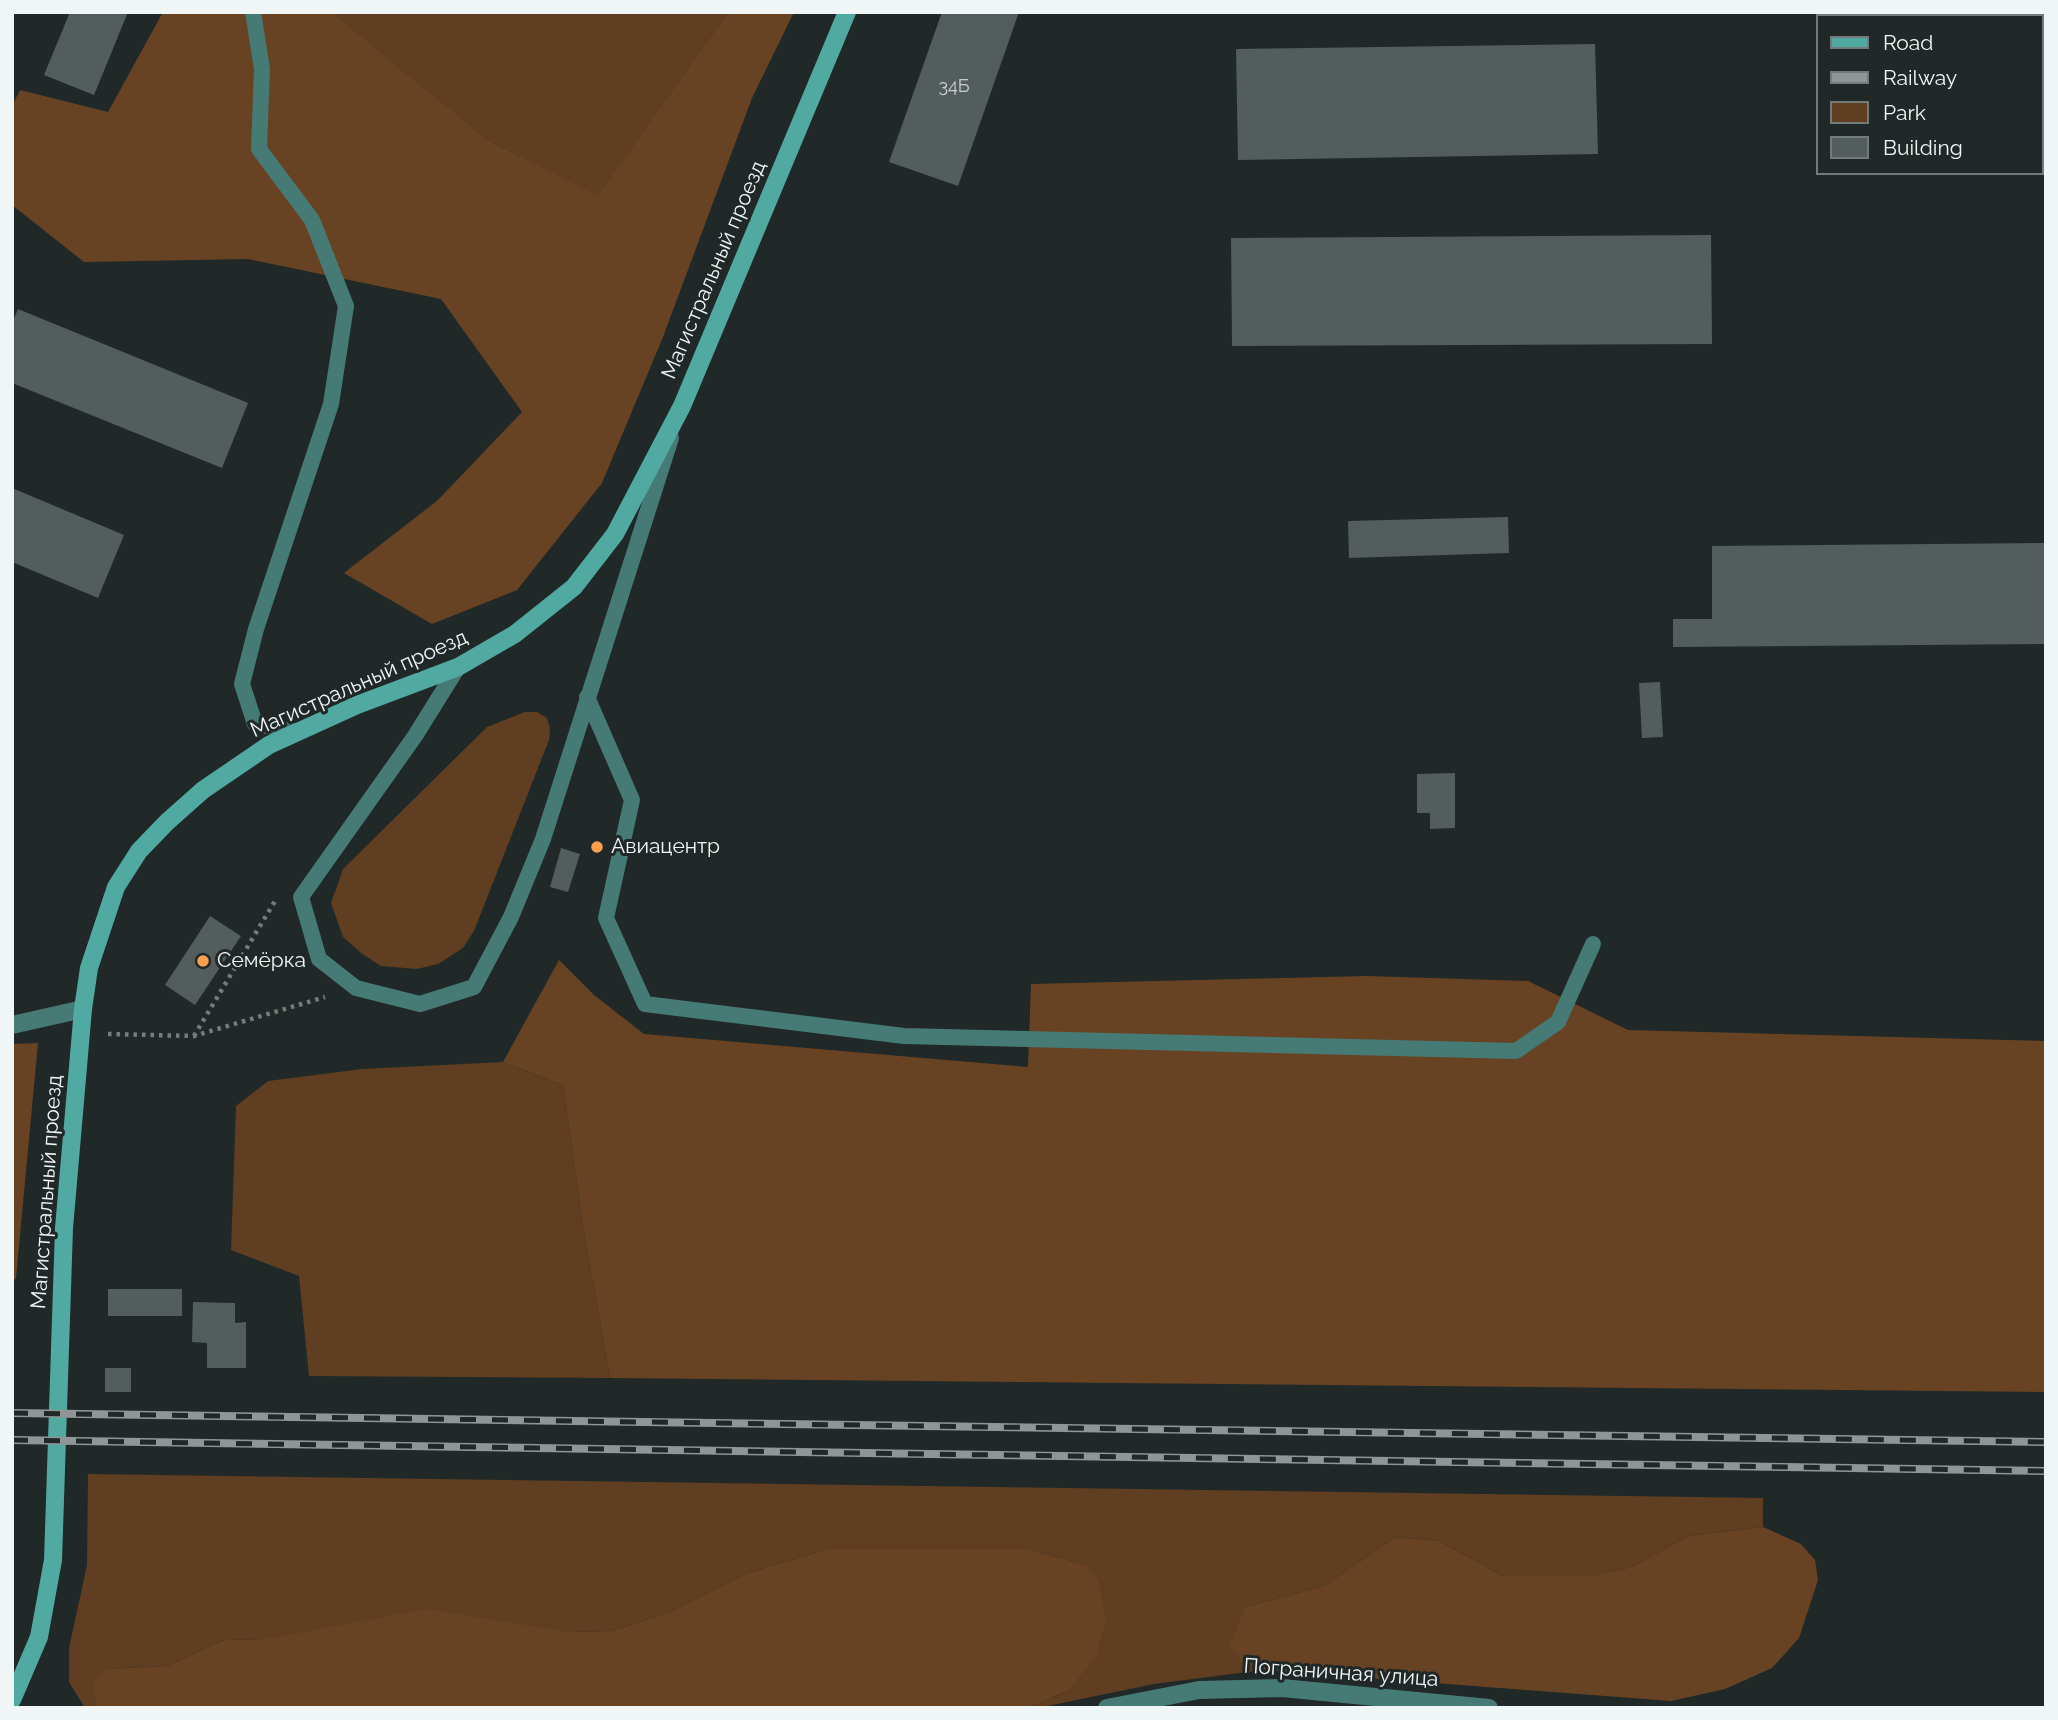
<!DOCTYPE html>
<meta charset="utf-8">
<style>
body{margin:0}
#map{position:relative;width:2058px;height:1720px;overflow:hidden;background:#202928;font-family:Raleway,sans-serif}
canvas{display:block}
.frame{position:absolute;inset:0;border:14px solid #f0f6f5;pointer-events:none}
.legend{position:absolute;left:1816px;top:14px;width:228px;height:161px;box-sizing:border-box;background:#202928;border:2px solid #737b7a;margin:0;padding:9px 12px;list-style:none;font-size:21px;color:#f0f6f5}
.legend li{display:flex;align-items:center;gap:14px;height:35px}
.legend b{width:35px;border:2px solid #737b7a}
</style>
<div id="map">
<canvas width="2058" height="1720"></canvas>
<div class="frame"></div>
<ul class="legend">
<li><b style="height:9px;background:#51aaa2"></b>Road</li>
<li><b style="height:9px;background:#8f9695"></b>Railway</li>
<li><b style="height:19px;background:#5f3e21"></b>Park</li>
<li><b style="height:19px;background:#535d5c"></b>Building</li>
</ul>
</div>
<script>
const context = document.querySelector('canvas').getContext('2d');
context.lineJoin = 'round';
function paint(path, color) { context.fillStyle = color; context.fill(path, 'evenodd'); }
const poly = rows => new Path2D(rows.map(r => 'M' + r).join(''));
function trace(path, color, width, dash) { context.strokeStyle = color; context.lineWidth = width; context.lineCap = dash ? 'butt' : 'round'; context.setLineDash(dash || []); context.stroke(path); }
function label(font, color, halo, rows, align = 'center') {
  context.font = font + ' Raleway,sans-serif'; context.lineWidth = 6; context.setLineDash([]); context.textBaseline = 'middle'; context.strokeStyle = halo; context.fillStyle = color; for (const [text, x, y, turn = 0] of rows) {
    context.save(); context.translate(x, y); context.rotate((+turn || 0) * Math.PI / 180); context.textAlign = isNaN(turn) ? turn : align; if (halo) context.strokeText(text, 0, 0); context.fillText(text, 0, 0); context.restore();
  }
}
const green = poly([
 [336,12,728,12,598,197,488,140,336,17],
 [525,712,537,712,547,718,550,729,549,740,474,931,463,948,438,964,417,969,381,966,361,953,343,937,331,903,343,869,487,727],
 [503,1062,563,1085,583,1227,610,1378,309,1376,299,1276,231,1250,236,1106,268,1081,362,1069],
 [88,1474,1763,1498,1763,1527,1688,1536,1632,1567,1589,1576,1503,1576,1439,1541,1396,1537,1324,1586,1245,1607,1243,1663,1263,1670,1154,1684,1038,1708,1029,1708,1067,1691,1086,1565,1027,1549,828,1549,748,1573,671,1612,611,1631,224,1640,167,1666,106,1669,98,1708,85,1708,69,1682,69,1648,87,1565]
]);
const forest = poly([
 [163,12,334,12,337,17,488,140,598,196,728,12,794,12,752,98,663,337,602,483,517,590,432,624,344,573,438,500,522,412,441,299,248,259,84,262,12,205,12,106,20,90,108,112],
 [559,960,594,995,644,1034,1028,1067,1031,984,1367,976,1528,981,1628,1030,2046,1041,2046,1392,610,1378,583,1227,563,1085,503,1062],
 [38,1043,16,1278,12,1283,12,1044],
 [1763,1527,1801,1544,1815,1560,1818,1580,1799,1638,1772,1668,1725,1689,1671,1701,1263,1670,1243,1663,1230,1646,1245,1607,1324,1586,1396,1537,1439,1541,1503,1576,1589,1576,1632,1567,1688,1536],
 [828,1549,1027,1549,1086,1565,1098,1580,1106,1619,1095,1659,1067,1691,1029,1708,98,1708,92,1684,106,1669,167,1666,224,1640,266,1639,427,1609,569,1632,611,1631,671,1612,748,1573]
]);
const building = poly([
 [70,12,128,12,94,95,44,75],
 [942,12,1019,12,958,186,889,162],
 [1595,44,1598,154,1238,160,1236,49],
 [1711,235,1712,344,1232,346,1231,238],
 [18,309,248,403,222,468,12,383,12,323],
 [12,488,124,535,98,598,12,562],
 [1508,517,1509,553,1349,558,1348,521],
 [2044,543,2044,644,1673,647,1673,619,1712,619,1712,546],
 [1660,682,1663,737,1642,738,1639,683],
 [1455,773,1455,828,1430,829,1430,813,1417,813,1417,774],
 [561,848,580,854,568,892,550,887],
 [210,916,241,936,195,1005,165,985],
 [108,1289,182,1289,182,1316,108,1316],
 [193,1302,235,1303,235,1323,246,1322,246,1368,207,1368,207,1343,192,1342],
 [105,1368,131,1368,131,1392,105,1392]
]);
const path = poly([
 [108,1034,194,1036,325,997],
 [194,1036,275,901]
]);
const service = poly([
 [253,12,262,69,259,149,312,220,346,306,331,404,256,629,242,684,255,724,298,732],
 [458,667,415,736,301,897,319,959,356,988,420,1004,474,987,511,917,543,839,671,438],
 [587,697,632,800,606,918,645,1004,904,1036,1516,1051,1558,1022,1593,944]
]);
const minor = poly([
 [12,1025,83,1009],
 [1107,1708,1199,1690,1282,1688,1489,1708]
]);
const secondary = poly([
 [12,1700,39,1637,53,1560,64,1228,83,1009,89,968,116,887,139,851,167,822,203,790,269,745,357,705,458,667,515,634,574,587,615,534,682,406,847,12]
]);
const rail = poly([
 [12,1413,2046,1442],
 [12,1440,2046,1471]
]);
const markers = [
 [597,847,7,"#f99f4d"],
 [203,961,7,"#f99f4d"]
];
const numberNames = [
 ["34Б",954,87]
];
const streetNames = [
 ["Магистральный проезд",714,270,-67],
 ["Магистральный проезд",359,684,-24],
 ["Магистральный проезд",47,1192,-86],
 ["Пограничная улица",1341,1673,4]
];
const poiNames = [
 ["Авиацентр",611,847],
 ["Семёрка",217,961]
];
paint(green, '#5f3e21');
paint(forest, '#674324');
paint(building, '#535d5c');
trace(path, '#757c7b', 4.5, [3.5, 5]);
trace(service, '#467a75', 16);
trace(minor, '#467a75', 18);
trace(secondary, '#51aaa2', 18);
trace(rail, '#8f9695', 8);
trace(rail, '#202928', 5, [16]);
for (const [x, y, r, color] of markers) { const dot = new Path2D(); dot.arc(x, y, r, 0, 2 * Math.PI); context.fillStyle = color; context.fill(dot); trace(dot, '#202928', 2.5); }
label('18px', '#c9d0cf', null, numberNames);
label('21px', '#f0f6f5', '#202928', streetNames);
label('21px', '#f0f6f5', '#202928', poiNames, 'left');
</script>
